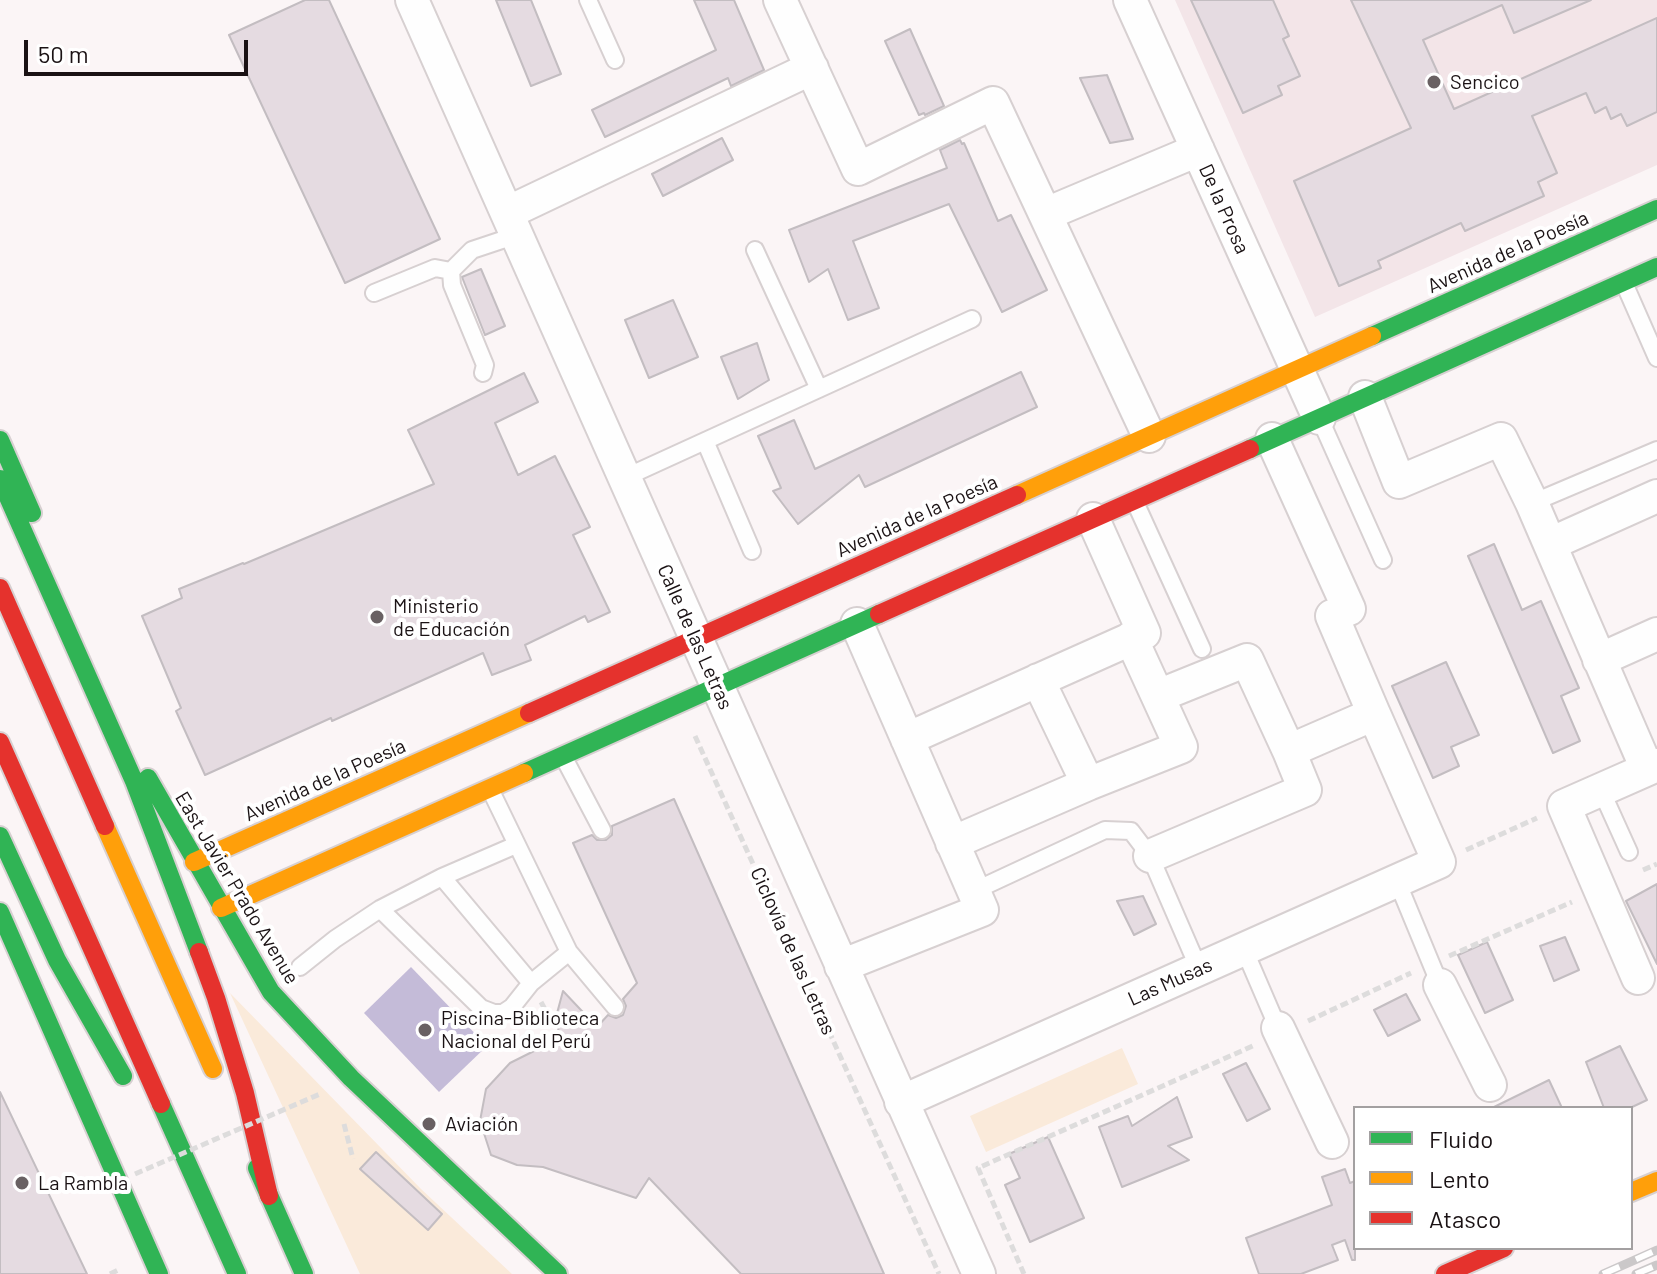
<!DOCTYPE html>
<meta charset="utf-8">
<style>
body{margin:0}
#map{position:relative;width:1657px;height:1274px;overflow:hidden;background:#fbf5f6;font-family:Barlow,sans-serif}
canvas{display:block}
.legend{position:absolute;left:1353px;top:1106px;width:280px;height:144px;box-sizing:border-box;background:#fff;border:2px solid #a3a0a1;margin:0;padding:10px 14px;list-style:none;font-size:24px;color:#1a1214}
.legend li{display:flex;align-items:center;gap:16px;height:40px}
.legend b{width:40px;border:2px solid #a3a0a1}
.scale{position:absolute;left:24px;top:40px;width:224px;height:36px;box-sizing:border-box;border:4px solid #1a1214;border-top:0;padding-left:10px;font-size:24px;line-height:28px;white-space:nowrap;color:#1a1214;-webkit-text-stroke:6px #fff;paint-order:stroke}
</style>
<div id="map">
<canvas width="1657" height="1274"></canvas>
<ul class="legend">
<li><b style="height:10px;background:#30b455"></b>Fluido</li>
<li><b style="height:10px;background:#ff9f0a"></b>Lento</li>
<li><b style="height:10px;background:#e5322d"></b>Atasco</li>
</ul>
<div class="scale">50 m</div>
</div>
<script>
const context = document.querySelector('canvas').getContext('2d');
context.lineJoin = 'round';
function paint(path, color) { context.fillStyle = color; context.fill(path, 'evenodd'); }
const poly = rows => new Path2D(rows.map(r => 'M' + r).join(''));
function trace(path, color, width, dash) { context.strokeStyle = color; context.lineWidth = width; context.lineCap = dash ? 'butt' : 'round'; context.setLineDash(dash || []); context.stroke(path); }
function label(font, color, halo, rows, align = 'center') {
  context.font = font + ' Barlow,sans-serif'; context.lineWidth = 8; context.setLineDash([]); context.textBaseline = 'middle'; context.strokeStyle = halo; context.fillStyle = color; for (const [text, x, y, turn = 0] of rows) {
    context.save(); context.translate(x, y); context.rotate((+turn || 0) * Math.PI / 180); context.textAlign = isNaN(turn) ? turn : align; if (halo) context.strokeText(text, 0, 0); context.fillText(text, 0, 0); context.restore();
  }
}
const built = poly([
 [1175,0,1657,0,1657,165,1315,317]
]);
const green = poly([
 [230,993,421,1189,512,1274,360,1274],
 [1122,1048,1138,1084,986,1152,970,1116]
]);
const water = poly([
 [411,967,487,1046,439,1092,364,1013]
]);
const building = poly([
 [305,0,329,0,440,239,345,283,229,35,305,0],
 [496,0,531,0,561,74,531,86,496,0],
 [694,0,734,0,764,70,731,86,728,78,605,137,592,110,716,50,694,0],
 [1191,0,1273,0,1289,36,1283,39,1300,76,1278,86,1282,95,1243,113,1191,0],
 [1351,0,1591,0,1514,33,1502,5,1423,40,1454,109,1657,18,1657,112,1627,126,1621,114,1611,119,1606,107,1595,113,1586,93,1532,116,1557,173,1538,182,1544,196,1465,231,1461,223,1378,261,1381,268,1339,286,1294,181,1411,128,1351,0],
 [910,29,944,106,925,115,924,113,919,115,885,41,910,29],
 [1107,75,1133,139,1110,143,1080,78,1107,75],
 [722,138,733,160,663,196,652,174,722,138],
 [960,140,962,144,964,143,998,221,1011,215,1047,290,1002,312,949,204,853,241,879,308,848,320,828,269,809,282,789,230,947,168,940,150,960,140],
 [481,269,505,326,485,335,462,277,481,269],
 [673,300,698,357,649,378,625,320,673,300],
 [757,343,769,380,738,399,721,357,757,343],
 [1021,372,1037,407,865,487,859,475,798,524,773,491,781,488,758,436,794,420,815,469,1021,372],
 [524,373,538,402,495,423,518,475,555,456,590,527,573,535,610,612,588,622,585,616,525,645,531,660,492,675,483,653,332,721,331,718,205,775,176,711,181,708,142,616,182,598,179,589,243,563,244,564,434,484,408,430,524,373],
 [1494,544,1522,610,1541,601,1579,688,1561,696,1580,741,1553,753,1468,556,1494,544],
 [1446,662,1479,735,1451,747,1459,766,1433,778,1392,686,1446,662],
 [674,799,884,1274,741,1274,649,1178,636,1198,543,1167,517,1165,491,1155,480,1121,486,1089,510,1063,534,1051,561,1044,556,1017,563,991,597,1027,608,1015,616,1018,623,1015,626,1006,623,999,637,983,573,843,592,835,597,840,606,840,612,835,612,826,674,799],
 [1657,884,1657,964,1626,901,1657,884],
 [1143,896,1156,924,1134,935,1117,901,1143,896],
 [1565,937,1579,970,1554,981,1540,946,1565,937],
 [1487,942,1513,1000,1485,1013,1458,955,1487,942],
 [1406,994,1420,1020,1388,1036,1374,1010,1406,994],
 [1620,1046,1647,1100,1630,1108,1604,1108,1586,1062,1620,1046],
 [1246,1063,1270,1109,1247,1121,1223,1074,1246,1063],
 [1549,1080,1562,1108,1492,1108,1549,1080],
 [0,1092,87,1274,0,1274,0,1092],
 [1177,1097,1192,1137,1168,1146,1189,1160,1122,1187,1099,1127,1128,1116,1132,1126,1177,1097],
 [1048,1137,1084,1218,1030,1242,1005,1185,1020,1178,1009,1154,1048,1137],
 [376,1152,442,1214,428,1230,360,1169,376,1152],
 [1345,1169,1350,1183,1355,1181,1355,1260,1352,1260,1345,1240,1332,1245,1338,1260,1301,1274,1259,1274,1246,1238,1332,1205,1322,1177,1345,1169]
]);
const path = poly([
 [695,736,939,1274],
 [1466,850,1537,818],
 [1643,870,1657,864],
 [1449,956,1572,902],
 [541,1002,548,1015],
 [1308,1021,1411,973],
 [344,1124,353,1159],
 [110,1274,120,1269],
 [1024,1274,978,1168,1255,1045]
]);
const lane = poly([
 [588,0,615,60],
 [755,250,819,389],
 [1624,283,1657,358],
 [374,293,435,268,451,271],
 [483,373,485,365,452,285,451,271,472,250,517,235],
 [1320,419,1383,560],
 [705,441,752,551],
 [624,478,972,319],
 [1135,502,1202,649],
 [1532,503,1657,450],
 [564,758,602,830],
 [1601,790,1629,852],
 [442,877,531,983,569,952,491,791],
 [1397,881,1440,985],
 [974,891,1105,830,1131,831,1150,856,1199,969],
 [380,909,481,1008,494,1013,503,1013,512,1007,531,983],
 [1244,949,1278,1028],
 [569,952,615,1007],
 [300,967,335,939,380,909,442,877,516,845]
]);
const street = poly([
 [412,0,979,1274],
 [780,0,858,169,993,103,1149,436],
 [1130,0,1319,418],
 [507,213,812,68],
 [1046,214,1198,150],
 [1365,397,1399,482,1501,439,1532,503,1647,769],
 [1550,544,1657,496],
 [1599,660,1657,634],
 [1038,680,1088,784,1181,747,1131,638],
 [1158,696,1247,660,1289,751,1374,714,1332,616,1349,609,1272,439],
 [907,739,1144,633,1093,519],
 [952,843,1088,784],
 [1150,856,1305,790,1289,751],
 [841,966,982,910,857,624],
 [1638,978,1564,806,1657,765],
 [1440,985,1490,1085],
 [1278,1028,1332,1142],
 [901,1102,1439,862,1374,714]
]);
const fast = poly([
 [1372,336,1657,209],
 [0,440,32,513],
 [1250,449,1657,267],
 [0,479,134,781,199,952],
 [524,773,879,614],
 [148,778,271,992,351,1078,558,1274],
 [0,836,57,960,123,1076],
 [0,912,159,1274],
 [161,1104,237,1274],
 [257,1168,304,1274]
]);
const slow = poly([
 [1017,495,1372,336],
 [105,826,213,1069],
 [194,862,529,713],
 [221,908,524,773],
 [1631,1192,1657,1181]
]);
const jam = poly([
 [0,588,105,826],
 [879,614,1250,449],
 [529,713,1017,495],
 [0,742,161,1104],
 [199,952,216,998,245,1093,269,1196],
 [1445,1274,1504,1248]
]);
const rail = poly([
 [1603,1274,1657,1250],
 [1636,1274,1657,1265]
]);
const pathBridge = poly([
 [135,1174,320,1094]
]);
const markers = [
 [1434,82,8,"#696163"],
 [377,617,8,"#696163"],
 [425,1030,8,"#696163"],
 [429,1124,8,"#696163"],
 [22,1183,8,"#696163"]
];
const poiNames = [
 ["Sencico",1450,82],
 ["Ministerio",393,606],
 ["de Educación",393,629],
 ["Piscina-Biblioteca",441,1018],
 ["Nacional del Perú",441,1041],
 ["Aviación",445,1124],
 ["La Rambla",38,1183]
];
const streetNames = [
 ["De la Prosa",1224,209,66],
 ["Avenida de la Poesía",1508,252,-24],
 ["Avenida de la Poesía",917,516,-24],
 ["Calle de las Letras",695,637,66],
 ["Avenida de la Poesía",325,780,-24],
 ["East Javier Prado Avenue",237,888,59],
 ["Ciclovía de las Letras",793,951,66],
 ["Las Musas",1170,982,-24]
];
paint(built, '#f3e5e8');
paint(green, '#faeada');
paint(water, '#c4bbd8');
paint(building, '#e5dbe1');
trace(building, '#c3bdc1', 2);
trace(lane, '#d7d0d1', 20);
trace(street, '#d7d0d1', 36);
trace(fast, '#d7d0d1', 22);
trace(slow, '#d7d0d1', 22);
trace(jam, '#d7d0d1', 22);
trace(path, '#dddcdc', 5, [8, 4]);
trace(lane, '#fefefe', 16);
trace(street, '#fefefe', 32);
trace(fast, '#30b455', 18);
trace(slow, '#ff9f0a', 18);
trace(jam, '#e5322d', 18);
trace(rail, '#cbc8c9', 9);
trace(rail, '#fff', 6, [18]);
trace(pathBridge, '#dddcdc', 5, [8, 4]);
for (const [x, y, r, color] of markers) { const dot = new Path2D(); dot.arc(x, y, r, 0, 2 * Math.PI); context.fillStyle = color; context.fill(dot); trace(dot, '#fff', 3); }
label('20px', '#1a1214', '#fff', poiNames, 'left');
label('20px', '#1a1214', '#fff', streetNames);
</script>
